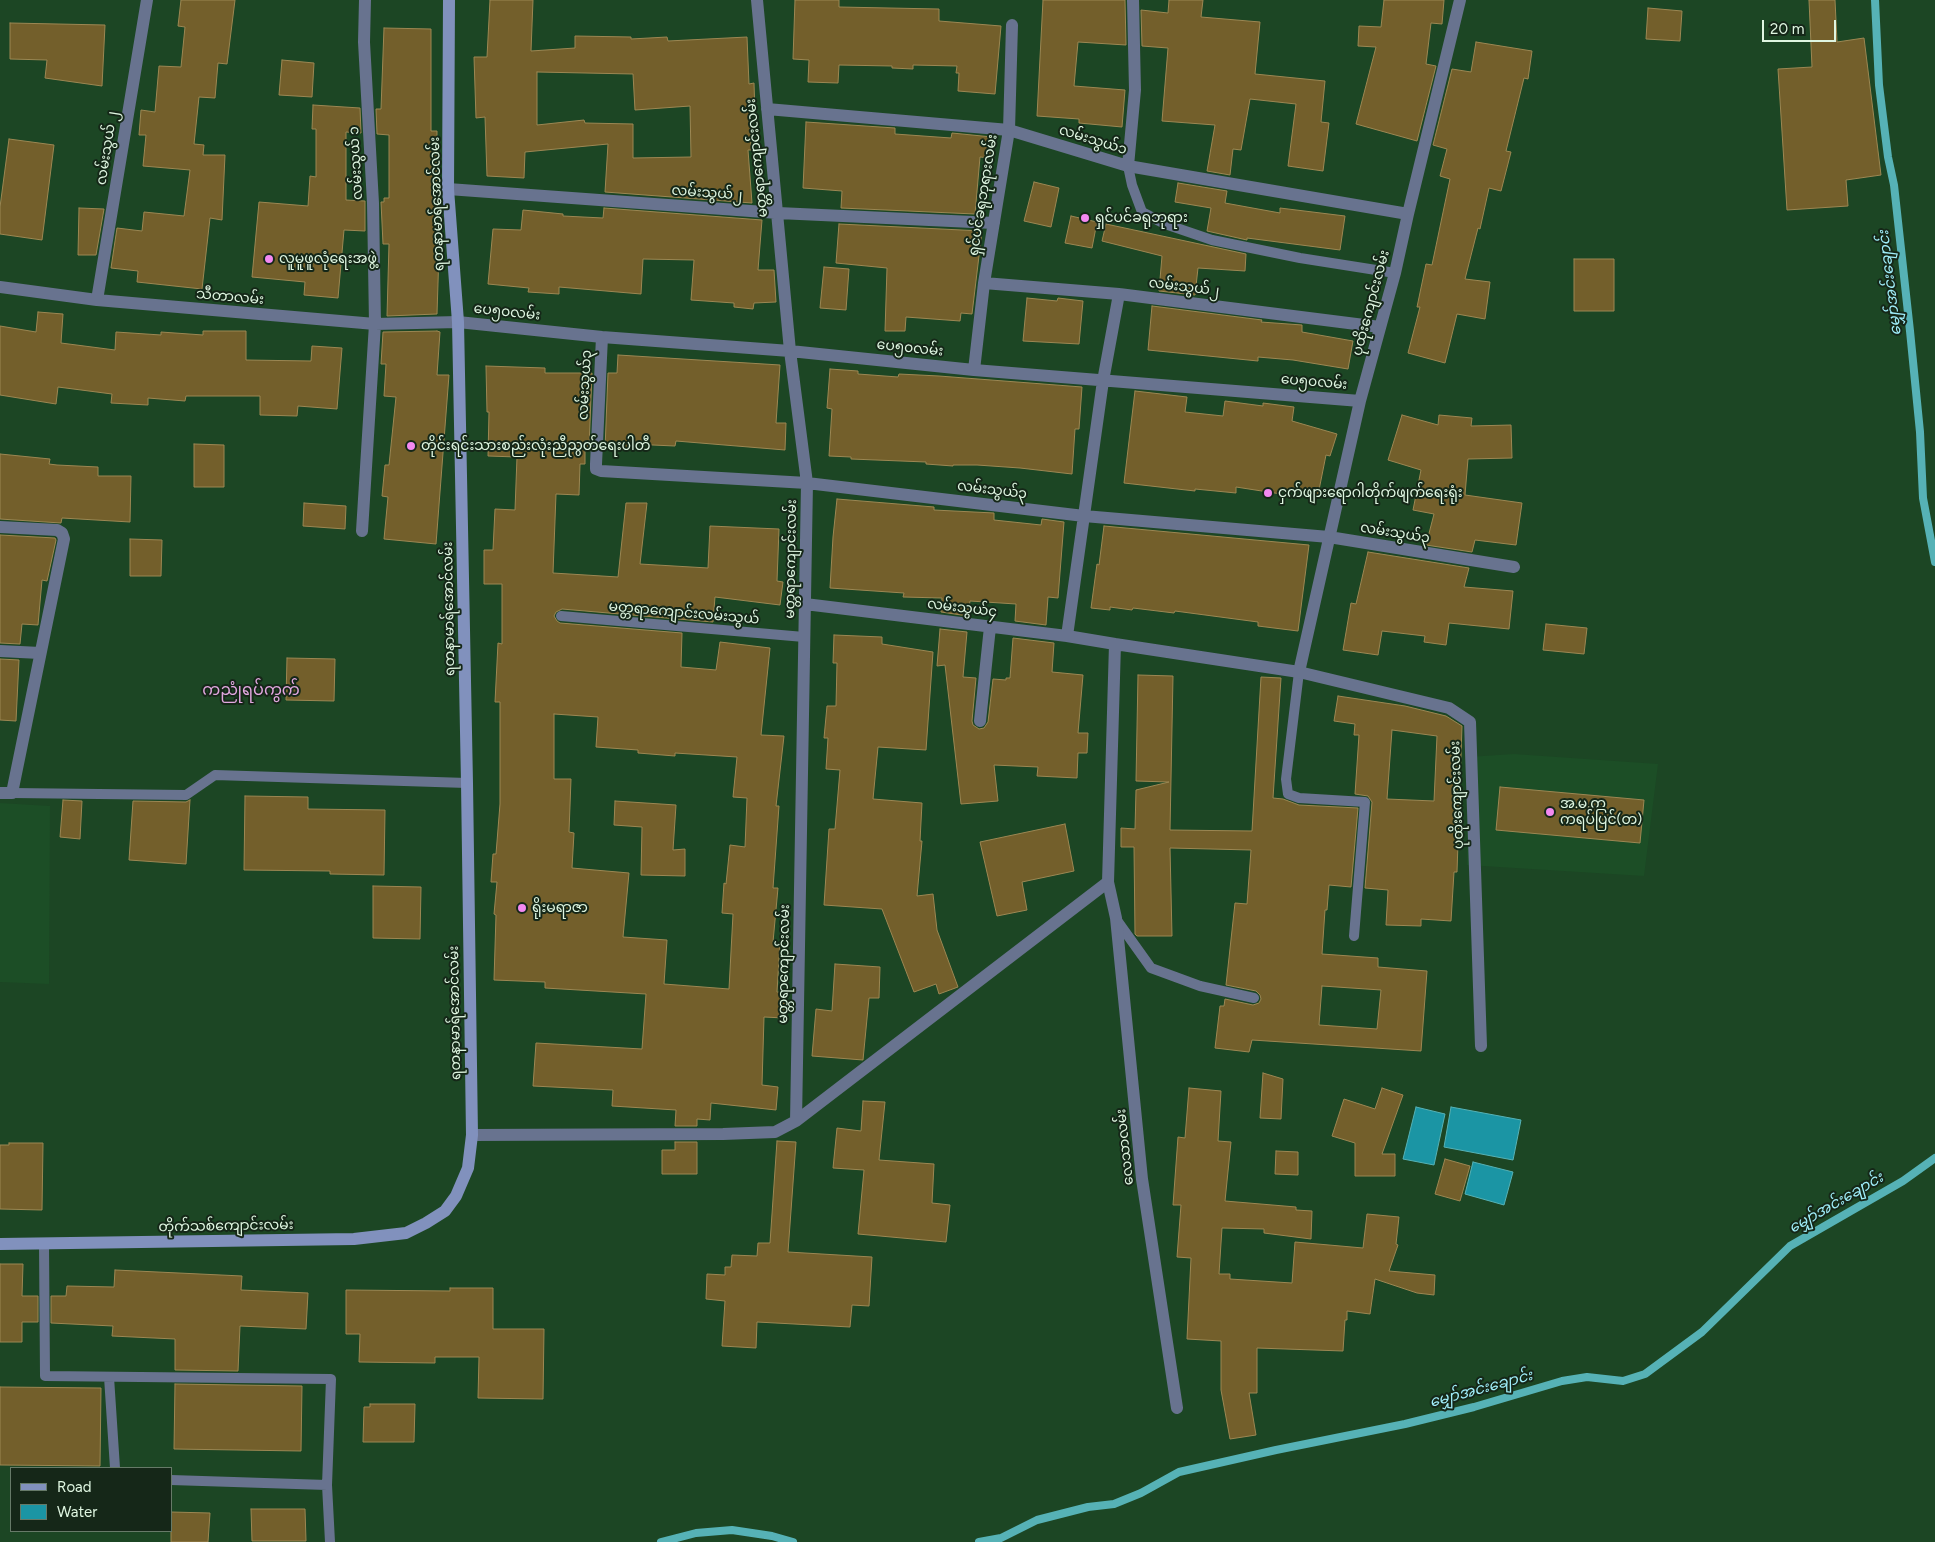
<!DOCTYPE html>
<meta charset="utf-8">
<style>
body{margin:0}
#map{position:relative;width:1935px;height:1542px;overflow:hidden;background:#1c4624;font-family:Figtree,sans-serif}
canvas{display:block}
.legend{position:absolute;left:10px;top:1467px;width:162px;height:65px;box-sizing:border-box;background:#152718;border:1px solid #667a68;margin:0;padding:6px 9px;list-style:none;font-size:15px;color:#dff6e1}
.legend li{display:flex;align-items:center;gap:10px;height:25px}
.legend b{width:25px;border:1px solid #667a68}
.scale{position:absolute;left:1762px;top:20px;width:74px;height:22px;box-sizing:border-box;border:2px solid #dff6e1;border-top:0;padding-left:6px;font-size:15px;line-height:18px;white-space:nowrap;color:#dff6e1;-webkit-text-stroke:4px #152718;paint-order:stroke}
</style>
<div id="map">
<canvas width="1935" height="1542"></canvas>
<ul class="legend">
<li><b style="height:6px;background:#8191bd"></b>Road</li>
<li><b style="height:14px;background:#1b95a4"></b>Water</li>
</ul>
<div class="scale">20 m</div>
</div>
<script>
const context = document.querySelector('canvas').getContext('2d');
context.lineJoin = 'round';
function paint(path, color) { context.fillStyle = color; context.fill(path, 'evenodd'); }
const poly = rows => new Path2D(rows.map(r => 'M' + r).join(''));
function trace(path, color, width, dash) { context.strokeStyle = color; context.lineWidth = width; context.lineCap = dash ? 'butt' : 'round'; context.setLineDash(dash || []); context.stroke(path); }
function label(font, color, halo, rows, align = 'center') {
  context.font = font + ' Figtree,"Noto Sans Myanmar",sans-serif'; context.lineWidth = 4; context.setLineDash([]); context.textBaseline = 'middle'; context.strokeStyle = halo; context.fillStyle = color; for (const [text, x, y, turn = 0] of rows) {
    context.save(); context.translate(x, y); context.rotate((+turn || 0) * Math.PI / 180); context.textAlign = isNaN(turn) ? turn : align; if (halo) context.strokeText(text, 0, 0); context.fillText(text, 0, 0); context.restore();
  }
}
const built = poly([
 [1514,754,1658,764,1644,876,1467,865,1468,757],
 [0,803,50,806,49,984,0,982]
]);
const water = poly([
 [1416,1107,1445,1114,1434,1165,1403,1159,1416,1107],
 [1451,1107,1521,1120,1513,1160,1444,1147,1451,1107],
 [1473,1162,1513,1172,1504,1205,1465,1194,1473,1162]
]);
const stream = poly([
 [1875,0,1879,85,1888,157,1894,185,1910,331,1920,432,1923,498,1935,562],
 [661,1542,696,1533,732,1530,772,1536,793,1542],
 [979,1542,1001,1538,1037,1520,1088,1507,1114,1504,1141,1493,1179,1472,1276,1450,1405,1424,1474,1407,1562,1381,1587,1377,1623,1381,1645,1374,1702,1332,1790,1246,1903,1181,1935,1158]
]);
const building = poly([
 [181,0,235,0,227,64,218,63,215,98,199,97,194,144,204,145,203,155,225,155,222,220,210,218,202,289,137,282,138,271,111,268,117,228,142,231,144,212,184,216,190,170,143,166,146,135,139,135,141,110,155,112,159,66,181,67,185,27,178,26,181,0],
 [490,0,533,0,531,51,575,48,575,36,631,37,631,39,667,37,668,41,747,37,749,84,754,83,755,114,750,114,751,150,748,150,752,203,605,192,608,144,525,152,524,178,487,176,485,117,476,118,474,57,487,57,490,0],
 [537,72,633,74,635,110,690,106,691,157,633,158,633,124,585,123,584,120,537,125,537,72],
 [795,0,839,0,839,7,939,9,939,21,1001,26,995,94,958,91,959,73,956,73,957,66,913,65,913,69,892,68,892,66,839,65,838,83,808,82,809,60,793,59,795,0],
 [1043,0,1125,0,1126,45,1078,42,1074,86,1125,90,1122,127,1079,123,1079,119,1037,116,1043,0],
 [1169,0,1203,0,1201,17,1260,22,1255,74,1325,81,1321,122,1329,123,1323,171,1288,166,1296,104,1250,99,1241,150,1233,149,1230,175,1207,171,1215,125,1162,121,1168,48,1142,46,1141,10,1168,13,1169,0],
 [1384,0,1444,0,1442,24,1431,23,1426,64,1436,66,1417,141,1356,124,1376,47,1358,46,1359,26,1381,27,1384,0],
 [1809,0,1835,0,1837,42,1864,38,1881,175,1846,180,1848,206,1787,210,1778,69,1812,67,1809,0],
 [1648,8,1682,11,1680,41,1646,39,1648,8],
 [10,23,105,25,102,86,45,78,47,60,10,59,10,23],
 [384,28,431,29,431,131,437,131,436,252,439,252,437,314,387,316,389,244,383,244,381,202,384,202,384,198,389,198,389,135,377,134,376,109,381,109,384,28],
 [1476,42,1532,51,1528,79,1524,78,1506,151,1511,152,1501,191,1489,188,1480,229,1478,228,1465,279,1490,282,1485,319,1457,314,1445,363,1408,353,1420,307,1417,307,1426,264,1432,265,1450,179,1440,176,1447,149,1433,145,1452,69,1471,72,1476,42],
 [282,60,314,63,312,97,279,95,282,60],
 [313,105,360,108,361,133,346,132,346,200,365,201,365,231,344,230,338,298,304,295,305,282,252,277,259,202,308,206,310,176,316,177,316,129,312,129,313,105],
 [806,122,895,128,895,134,951,138,952,133,992,137,991,158,980,157,975,214,841,208,842,191,803,188,806,122],
 [9,139,54,145,42,240,0,234,0,207,9,139],
 [1034,182,1059,188,1051,227,1024,221,1034,182],
 [1178,183,1227,191,1225,203,1280,213,1280,208,1345,216,1340,250,1247,238,1247,240,1207,231,1211,208,1175,202,1178,183],
 [79,208,104,209,96,255,78,255,79,208],
 [604,208,762,220,758,270,774,270,776,302,754,303,753,309,734,307,734,303,691,300,694,260,643,259,641,294,559,287,559,294,528,292,529,288,488,284,493,229,521,230,523,210,563,214,563,216,603,218,604,208],
 [1071,216,1097,222,1092,248,1065,243,1071,216],
 [839,224,982,231,972,314,961,313,960,321,906,317,905,331,885,331,887,268,836,263,839,224],
 [1106,224,1246,254,1245,271,1198,268,1195,295,1159,291,1162,256,1102,241,1106,224],
 [1574,259,1614,259,1614,311,1574,311,1574,259],
 [824,267,849,269,846,310,820,308,824,267],
 [1027,298,1057,301,1058,298,1083,301,1079,344,1023,341,1027,298],
 [1152,306,1262,320,1261,322,1302,325,1302,332,1353,341,1348,369,1293,360,1258,357,1258,361,1148,350,1152,306],
 [38,312,63,314,61,343,115,350,116,332,161,335,161,332,203,335,203,331,246,331,246,360,311,361,312,346,342,348,337,409,298,406,297,416,260,415,260,396,186,396,185,401,148,398,148,405,111,403,112,394,58,387,56,404,0,395,0,326,36,332,38,312],
 [437,331,440,332,437,375,449,375,436,544,384,539,388,497,382,496,385,465,389,465,396,397,384,396,386,364,381,364,383,332,437,331],
 [618,355,780,365,776,423,786,423,785,450,676,441,675,446,630,444,630,450,605,449,608,373,617,373,618,355],
 [486,366,545,368,545,373,592,373,589,448,585,448,585,464,580,464,579,495,556,494,553,573,618,577,626,503,647,503,640,564,708,568,710,526,779,529,777,581,783,582,780,605,715,597,713,622,562,609,556,612,554,616,557,621,560,623,682,633,681,667,716,670,720,642,770,648,761,735,784,736,776,806,779,806,773,888,778,888,773,942,780,943,777,992,786,993,784,1018,764,1017,762,1085,778,1087,776,1110,711,1103,710,1120,697,1119,697,1126,675,1126,676,1110,612,1106,613,1090,533,1086,536,1043,642,1049,646,994,545,988,545,982,494,980,496,915,494,914,497,882,491,882,493,854,496,854,500,804,500,702,495,702,498,643,502,644,502,584,484,584,484,550,493,550,495,509,515,510,517,457,488,456,489,412,487,412,486,366],
 [554,714,598,717,596,747,638,750,638,753,675,756,675,753,737,757,733,797,747,798,745,847,730,845,726,884,724,883,722,913,733,914,729,989,664,984,667,940,623,937,629,873,572,868,574,833,569,832,571,779,554,779,554,714],
 [830,369,858,371,858,374,898,377,899,374,939,376,1082,387,1079,429,1075,429,1072,474,1020,468,977,465,953,465,953,466,926,464,926,462,851,459,851,457,829,456,832,409,827,408,830,369],
 [1135,391,1187,397,1185,412,1223,416,1225,401,1263,406,1263,403,1294,407,1292,421,1337,434,1330,456,1326,455,1318,495,1282,488,1281,494,1236,487,1236,493,1195,489,1195,491,1124,483,1135,391],
 [1402,415,1438,425,1439,415,1472,418,1471,426,1511,425,1512,458,1468,459,1465,495,1522,503,1516,545,1475,540,1472,552,1426,545,1434,514,1413,510,1421,470,1388,460,1402,415],
 [194,444,224,445,224,487,194,487,194,444],
 [0,454,50,459,49,464,57,465,98,467,98,476,131,476,130,522,62,518,61,523,0,519,0,454],
 [837,499,934,507,934,510,994,513,994,520,1041,525,1042,519,1064,522,1058,598,1048,597,1046,625,1015,621,1016,604,970,601,968,616,941,612,942,598,903,597,904,593,830,588,833,537,837,499],
 [304,503,346,506,345,529,303,526,304,503],
 [1104,526,1309,545,1298,631,1258,626,1258,622,1175,611,1174,613,1133,608,1132,610,1110,607,1110,610,1091,608,1097,564,1099,565,1104,526],
 [0,535,55,538,56,540,47,581,42,580,38,625,22,624,20,644,0,643,0,535],
 [130,539,162,540,161,576,130,576,130,539],
 [1368,552,1469,568,1464,587,1513,591,1509,629,1449,623,1446,645,1424,642,1425,636,1382,631,1378,655,1343,650,1351,603,1356,604,1368,552],
 [1546,624,1587,628,1584,654,1543,650,1546,624],
 [940,629,967,632,963,677,976,678,972,721,973,725,979,729,984,728,988,722,993,679,1006,680,1006,678,1010,678,1013,638,1054,643,1052,672,1083,675,1078,733,1088,733,1087,753,1078,753,1077,778,1037,776,1038,767,994,765,998,801,961,804,945,665,937,666,940,629],
 [834,635,882,637,882,644,933,652,926,750,878,747,873,799,922,803,920,841,922,841,917,896,933,894,937,930,958,987,939,994,936,984,914,992,882,909,824,905,829,829,835,829,840,770,826,769,828,738,824,738,827,706,836,706,837,663,833,663,834,635],
 [287,658,335,659,334,701,286,700,287,658],
 [0,659,19,660,16,721,0,720,0,659],
 [1138,675,1173,676,1170,830,1252,831,1261,677,1281,678,1273,798,1283,799,1299,805,1358,808,1351,887,1329,885,1327,910,1325,910,1322,954,1378,958,1378,967,1427,971,1421,1051,1252,1040,1249,1052,1215,1048,1220,1006,1224,1006,1225,999,1253,1005,1259,1003,1261,999,1260,995,1256,991,1226,985,1235,903,1247,904,1251,850,1170,848,1172,936,1137,936,1135,934,1134,847,1121,847,1121,828,1135,829,1136,790,1169,782,1136,781,1138,675],
 [1322,986,1381,990,1377,1029,1319,1025,1322,986],
 [1338,696,1405,706,1446,716,1462,726,1457,872,1454,872,1451,921,1421,919,1421,926,1386,925,1388,890,1365,888,1372,802,1368,796,1355,794,1359,735,1354,735,1355,724,1334,721,1338,696],
 [1392,730,1437,736,1434,801,1387,799,1392,730],
 [1500,787,1644,800,1640,843,1496,830,1500,787],
 [245,796,308,797,308,809,385,810,384,875,330,874,330,871,244,870,245,796],
 [63,800,82,801,80,839,60,837,63,800],
 [190,800,186,864,129,860,133,801,186,802,190,800],
 [615,801,676,805,673,850,685,849,685,876,641,875,642,827,614,825,615,801],
 [1065,824,1074,871,1022,882,1027,910,997,916,980,842,1065,824],
 [373,886,421,887,420,939,373,938,373,886],
 [835,964,880,967,879,998,869,998,863,1060,812,1056,816,1009,832,1011,835,964],
 [1263,1073,1283,1079,1281,1119,1260,1118,1263,1073],
 [1189,1088,1221,1091,1218,1141,1231,1142,1225,1201,1296,1207,1296,1210,1312,1211,1311,1239,1264,1233,1264,1229,1222,1228,1219,1274,1230,1274,1230,1279,1292,1283,1295,1242,1363,1248,1367,1214,1399,1217,1396,1244,1398,1245,1389,1271,1435,1275,1434,1295,1417,1293,1375,1279,1370,1314,1347,1311,1347,1320,1345,1320,1343,1351,1257,1348,1257,1393,1249,1393,1256,1435,1230,1439,1221,1390,1221,1341,1187,1339,1191,1258,1177,1257,1181,1205,1173,1205,1178,1137,1185,1138,1189,1088],
 [1382,1088,1403,1095,1382,1154,1395,1154,1395,1176,1355,1176,1355,1143,1332,1136,1344,1099,1375,1109,1382,1088],
 [863,1101,885,1102,879,1160,934,1164,932,1203,950,1205,946,1242,858,1234,864,1170,833,1168,837,1128,861,1131,863,1101],
 [777,1141,796,1142,788,1252,872,1257,869,1306,852,1305,850,1327,757,1322,756,1348,722,1346,725,1301,706,1299,707,1274,725,1275,725,1267,731,1267,732,1255,757,1256,758,1243,770,1243,777,1141],
 [675,1142,697,1142,697,1174,662,1174,662,1150,675,1150,675,1142],
 [9,1143,43,1143,42,1210,0,1209,0,1145,9,1145,9,1143],
 [1276,1151,1298,1152,1298,1175,1275,1174,1276,1151],
 [1445,1159,1470,1166,1460,1201,1435,1194,1445,1159],
 [0,1264,23,1264,22,1296,38,1296,38,1322,22,1322,22,1342,0,1342,0,1264],
 [115,1270,242,1276,241,1290,308,1293,306,1329,240,1326,238,1371,175,1370,175,1339,112,1336,113,1326,51,1323,51,1296,66,1296,67,1286,114,1287,115,1270],
 [450,1288,493,1288,493,1329,544,1329,543,1399,478,1398,479,1357,435,1357,435,1363,359,1362,360,1334,346,1334,346,1290,450,1291,450,1288],
 [175,1384,302,1386,301,1451,174,1449,175,1384],
 [0,1387,101,1388,100,1466,0,1465,0,1387],
 [370,1404,415,1404,414,1442,363,1442,364,1407,370,1407,370,1404],
 [251,1509,305,1509,306,1541,252,1541,251,1509],
 [171,1512,210,1513,208,1542,171,1542,171,1512]
]);
const lane = poly([
 [1128,166,1132,185,1142,212,1165,224,1212,240,1300,258,1395,273],
 [561,616,804,637],
 [1299,672,1286,779,1288,794,1299,798,1365,802,1354,936],
 [12,793,186,795,215,775,467,783],
 [1116,919,1151,968,1200,986,1254,998],
 [44,1244,45,1376,331,1379,327,1485,330,1542],
 [109,1377,115,1468],
 [171,1480,327,1485]
]);
const street = poly([
 [757,0,790,351,807,483,796,1121],
 [767,109,1009,130,1128,166,1408,214],
 [1128,166,1135,90,1133,0],
 [448,189,778,213,994,223],
 [984,283,1119,294,1380,327],
 [0,287,97,300,375,324,458,322,602,337,790,351,974,370,1360,401],
 [97,300,147,0],
 [602,337,596,464,596,469,601,471,807,483,1084,516,1329,537,1514,567],
 [974,370,984,283,1009,130,1012,25],
 [0,527,57,530,62,533,64,539,12,793,0,793],
 [362,531,375,324,373,203,364,42,365,0],
 [805,604,1067,636,1115,644],
 [1067,636,1103,381,1119,294],
 [0,651,40,653],
 [1299,672,1360,401,1395,273,1408,214,1460,0],
 [980,721,990,627],
 [472,1135,723,1134,775,1132,796,1121,1108,882],
 [1177,1408,1142,1179,1116,918,1108,882,1115,644,1299,672,1449,708,1470,722,1481,1046]
]);
const secondary = poly([
 [0,1244,354,1239,406,1233,426,1223,445,1211,456,1196,468,1168,472,1135,467,783,458,322,448,189,449,0]
]);
const markers = [
 [1085,218,5,"#f389f1"],
 [269,259,5,"#f389f1"],
 [411,446,5,"#f389f1"],
 [1268,493,5,"#f389f1"],
 [1550,812,5,"#f389f1"],
 [522,908,5,"#f389f1"]
];
const streetNames = [
 ["လမ်းသွယ်၁",1093,140,17],
 ["လမ်းသွယ် ၂",107,148,-81],
 ["မတ္တရာကျောင်းလမ်း",757,158,-96],
 ["လမ်းသွယ် ၁",356,163,-93],
 ["လမ်းသွယ်၂",707,193,4],
 ["ရှင်ပင်ခရုဘုရားလမ်း",983,195,-81],
 ["ရတနာမာရ်အောင်လမ်း",437,204,-92],
 ["လမ်းသွယ်၂",1184,287,7],
 ["သီတာလမ်း",230,297,5],
 ["ပုထိုးကျောင်းလမ်း",1371,303,-75],
 ["ပေ၅၀လမ်း",507,312,6],
 ["ပေ၅၀လမ်း",910,348,6],
 ["ပေ၅၀လမ်း",1314,382,5],
 ["လမ်းသွယ်၃",585,385,-87],
 ["လမ်းသွယ်၃",992,490,7],
 ["လမ်းသွယ်၃",1395,533,9],
 ["မတ္တရာကျောင်းလမ်း",791,559,-89],
 ["လမ်းသွယ်၄",962,608,7],
 ["ရတနာမာရ်အောင်လမ်း",449,609,-91],
 ["မတ္တရာကျောင်းလမ်းသွယ်",684,613,5],
 ["ပုထိုးကျောင်းလမ်း",1457,795,-92],
 ["မတ္တရာကျောင်းလမ်း",784,964,-89],
 ["ရတနာမာရ်အောင်လမ်း",455,1013,-91],
 ["လေသာလမ်း",1125,1147,-96],
 ["တိုက်သစ်ကျောင်းလမ်း",226,1226,-1]
];
const poiNames = [
 ["ရှင်ပင်ခရုဘုရား",1095,218],
 ["လူမူဖူလုံရေးအဖွဲ့",279,259],
 ["တိုင်းရင်းသားစည်းလုံးညီညွတ်ရေးပါတီ",421,446],
 ["ငှက်ဖျားရောဂါတိုက်ဖျက်ရေးရုံး",1278,493],
 ["အ.မ.က",1560,804],
 ["ကရပ်ပြင်(တ)",1560,820],
 ["ရိုးမရာဇာ",532,908]
];
const waterNames = [
 ["မျှော်အင်းချောင်း",1890,283,-97],
 ["မျှော်အင်းချောင်း",1836,1203,-30],
 ["မျှော်အင်းချောင်း",1481,1389,-15]
];
const quarterNames = [
 ["ကညုံရပ်ကွက်",251,690]
];
paint(built, '#1c4e26');
paint(water, '#1b95a4');
trace(water, '#56b2b6', 1);
trace(stream, '#56b2b6', 8);
paint(building, '#735f2b');
trace(building, '#9c8753', 1);
trace(lane, '#68738f', 10);
trace(street, '#68738f', 12);
trace(secondary, '#8191bd', 12);
for (const [x, y, r, color] of markers) { const dot = new Path2D(); dot.arc(x, y, r, 0, 2 * Math.PI); context.fillStyle = color; context.fill(dot); trace(dot, '#152718', 2); }
label('14px', '#dff6e1', '#152718', streetNames);
label('14px', '#dff6e1', '#152718', poiNames, 'left');
label('italic 15px', '#a0eefa', '#152718', waterNames);
label('16px', '#e1a7df', '#152718', quarterNames);
</script>
